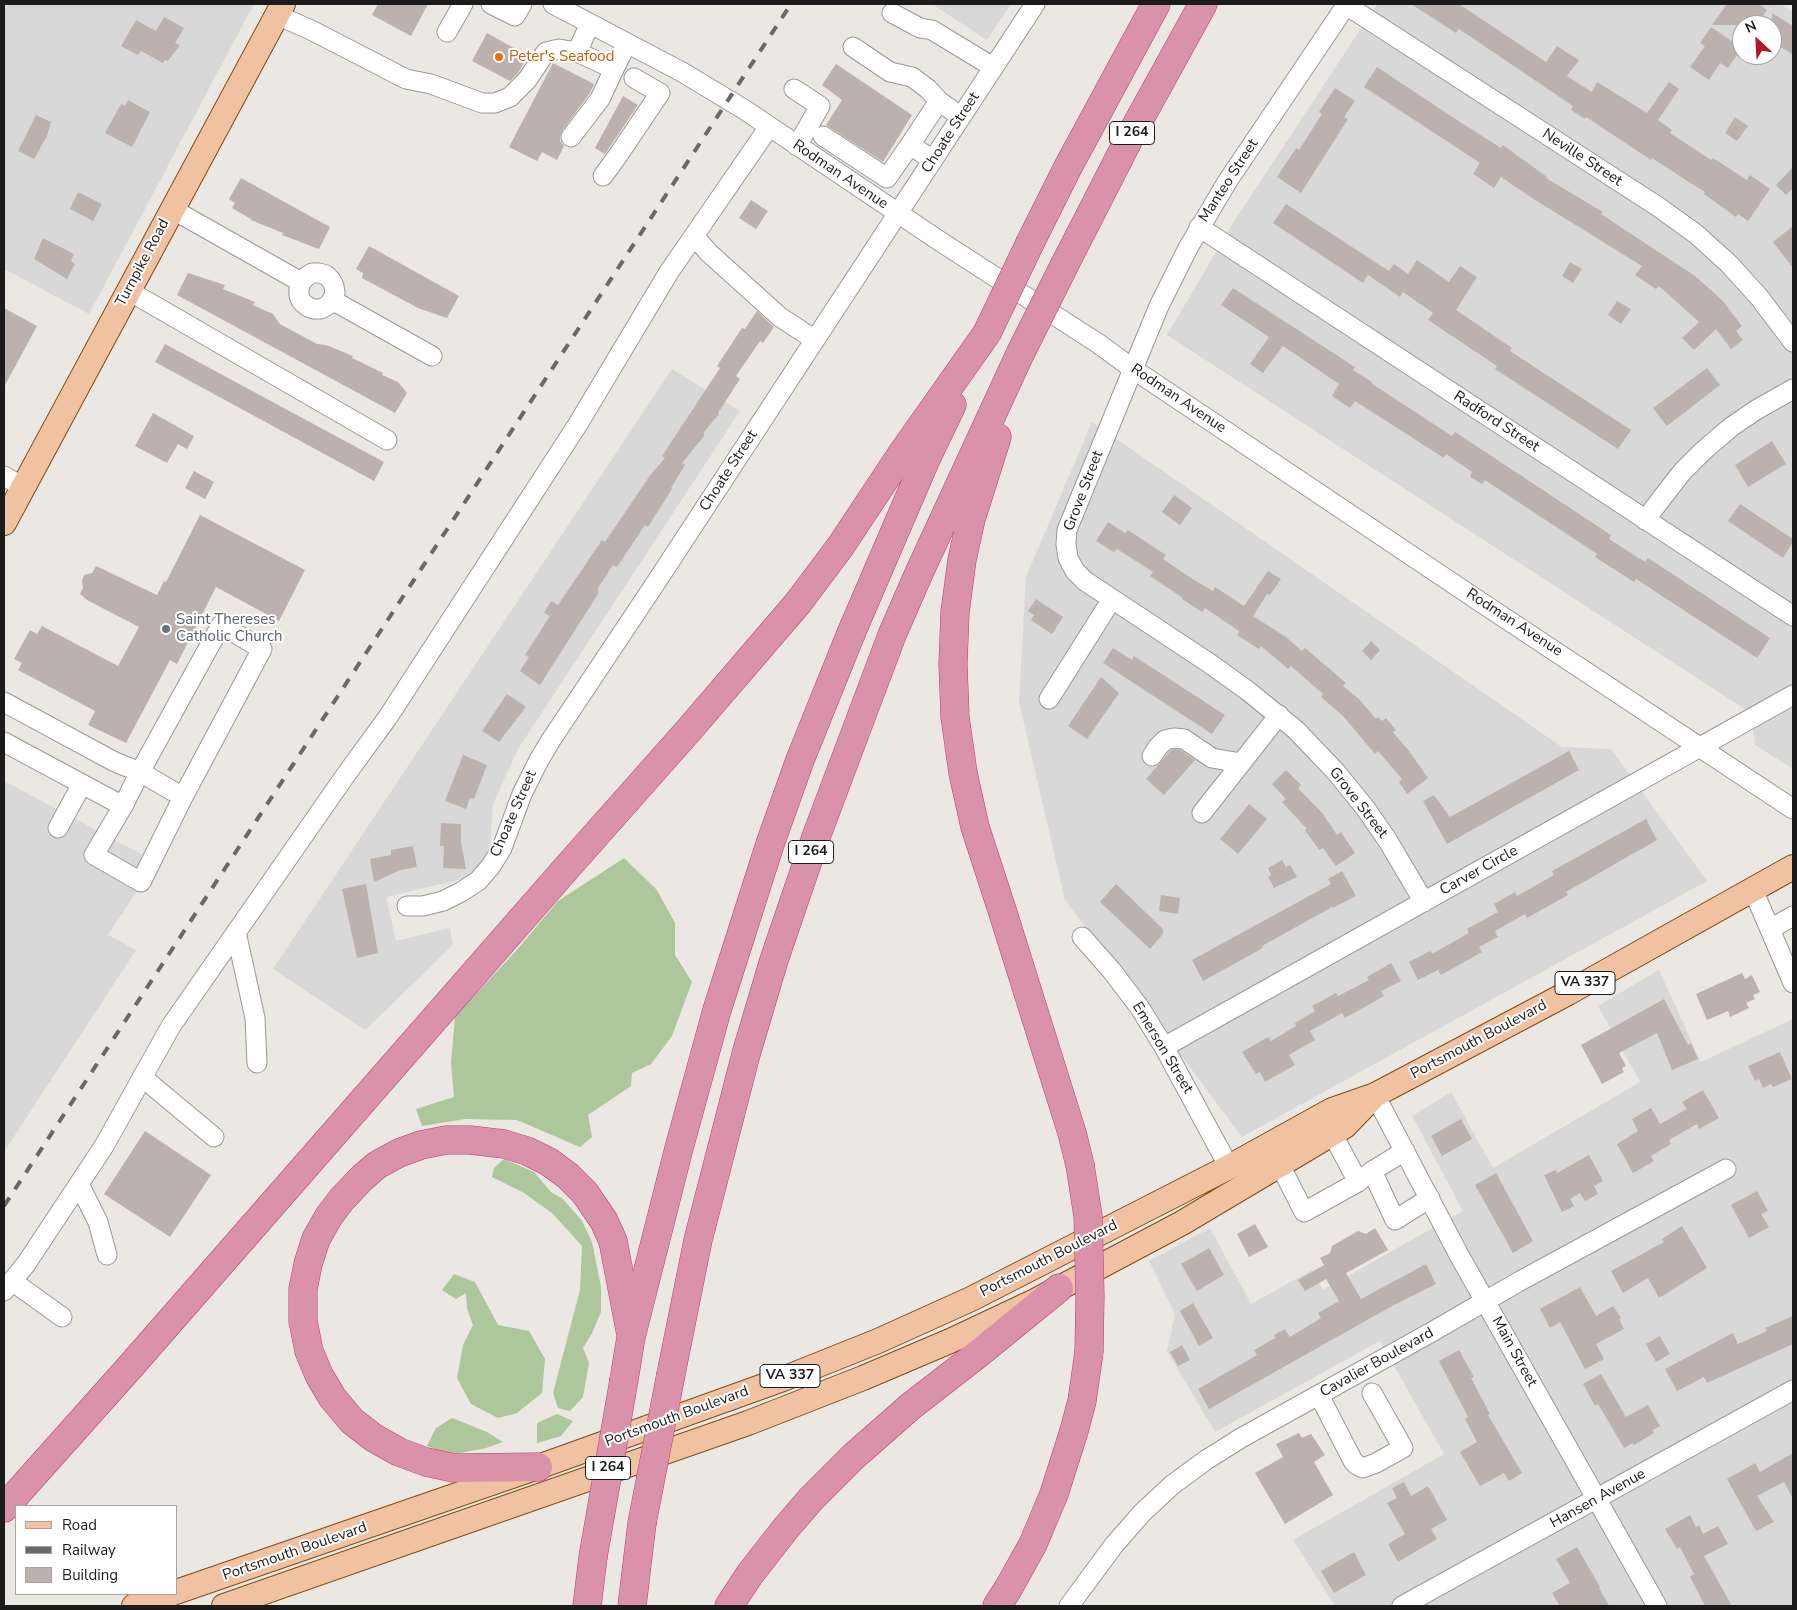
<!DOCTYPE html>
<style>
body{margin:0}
#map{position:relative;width:1797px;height:1610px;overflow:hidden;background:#ebe7e2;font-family:"Nunito Sans",sans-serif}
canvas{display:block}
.frame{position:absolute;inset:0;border:5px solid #1b1b1b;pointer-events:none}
.legend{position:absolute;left:15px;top:1505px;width:162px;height:90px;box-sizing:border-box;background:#fff;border:1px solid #a4a4a4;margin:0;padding:6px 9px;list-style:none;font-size:15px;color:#1b1b1b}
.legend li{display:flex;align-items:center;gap:10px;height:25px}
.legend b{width:25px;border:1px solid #a4a4a4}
.north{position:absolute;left:1732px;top:15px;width:50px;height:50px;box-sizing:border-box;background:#fff;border:1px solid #a4a4a4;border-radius:50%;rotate:335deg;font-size:14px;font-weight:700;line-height:20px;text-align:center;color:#1b1b1b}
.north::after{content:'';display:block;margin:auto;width:18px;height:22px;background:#ae172f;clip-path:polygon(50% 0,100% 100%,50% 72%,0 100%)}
</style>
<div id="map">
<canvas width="1797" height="1610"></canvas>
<div class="frame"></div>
<ul class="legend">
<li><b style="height:6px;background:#f0c2a2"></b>Road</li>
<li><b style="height:6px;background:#696969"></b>Railway</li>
<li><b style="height:14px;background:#bbb2af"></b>Building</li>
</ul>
<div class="north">N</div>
</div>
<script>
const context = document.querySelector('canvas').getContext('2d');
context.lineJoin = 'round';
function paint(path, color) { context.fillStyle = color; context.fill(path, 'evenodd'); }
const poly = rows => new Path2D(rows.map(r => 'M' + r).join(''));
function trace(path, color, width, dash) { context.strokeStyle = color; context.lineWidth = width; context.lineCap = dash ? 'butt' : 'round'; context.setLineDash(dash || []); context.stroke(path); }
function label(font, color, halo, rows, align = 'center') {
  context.font = font + ' "Nunito Sans",sans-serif'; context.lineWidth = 4; context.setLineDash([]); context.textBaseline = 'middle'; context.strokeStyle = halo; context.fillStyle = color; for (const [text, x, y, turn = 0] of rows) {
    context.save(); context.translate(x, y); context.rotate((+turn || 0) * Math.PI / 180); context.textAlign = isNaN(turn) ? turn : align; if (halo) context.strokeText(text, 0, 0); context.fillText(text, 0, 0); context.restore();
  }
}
const residential = poly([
 [4,4,254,4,89,314,4,269],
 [932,4,1011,4,987,40],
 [1377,4,1780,4,1793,12,1793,769,1755,745,1751,713,1167,335,1235,220],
 [1742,25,1772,25,1772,55,1742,55],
 [672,369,740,411,518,749,493,804,488,873,386,897,396,941,450,928,453,945,365,1030,273,969],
 [1092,422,1562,747,1611,749,1707,881,1242,1137,1065,900,1019,702,1026,577],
 [4,781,156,862,108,935,136,950,4,1152],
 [1659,970,1701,1062,1793,1019,1793,1606,1335,1606,1293,1540,1444,1454,1380,1341,1215,1432,1167,1351,1175,1314,1149,1261,1210,1228,1251,1304,1312,1270,1323,1290,1463,1211,1412,1116,1451,1092,1493,1168,1640,1082,1598,1006]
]);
const forest = poly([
 [624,858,657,890,675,923,675,955,692,982,672,1036,651,1064,632,1073,631,1086,588,1115,592,1137,580,1147,517,1120,465,1119,422,1126,416,1109,454,1097,451,1063,455,1016,516,951,558,901],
 [504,1159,534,1172,551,1192,563,1199,582,1221,592,1242,601,1287,601,1312,592,1333,583,1348,589,1363,583,1397,570,1411,558,1408,553,1393,580,1290,582,1246,552,1213,524,1193,492,1177,494,1168],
 [454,1274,475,1282,498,1325,529,1331,545,1359,542,1393,517,1413,498,1418,471,1404,457,1378,463,1345,473,1325,467,1308,466,1293,456,1299,442,1290],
 [557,1414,573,1421,561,1436,537,1443,537,1423],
 [452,1418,487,1432,503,1442,486,1448,450,1455,427,1446,436,1428]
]);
const building = poly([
 [378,4,428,4,411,36,372,15],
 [1411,4,1459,4,1546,62,1557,46,1579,60,1567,76,1592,92,1597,82,1647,113,1669,82,1679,89,1658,120,1672,130,1670,133,1711,160,1713,158,1747,180,1750,175,1770,189,1748,221,1738,214,1736,217,1704,194,1705,192,1695,186,1652,158,1651,160,1586,117,1585,119,1571,110,1573,106,1459,29,1456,33],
 [1727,4,1759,4,1767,10,1757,25,1712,25],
 [1772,13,1793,26,1793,55,1772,41],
 [164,17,184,28,175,43,180,45,168,61,165,60,163,63,141,51,138,55,121,46,136,20,156,31],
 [1711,27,1742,48,1728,68,1720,63,1709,80,1690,67,1705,46,1700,43],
 [487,33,528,56,518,73,510,81,472,61],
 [553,63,594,84,590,93,562,131,560,136,560,141,564,146,557,160,542,152,537,161,509,147],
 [836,64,912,115,883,162,826,125,842,100,822,85],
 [1377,67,1460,122,1501,148,1503,145,1547,177,1546,178,1603,212,1601,214,1695,276,1722,300,1742,326,1736,331,1743,340,1731,349,1716,329,1694,350,1682,338,1699,322,1659,286,1656,289,1635,275,1642,266,1532,198,1501,177,1494,188,1473,174,1480,163,1364,87],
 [1335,88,1355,101,1344,117,1348,119,1301,193,1277,177,1296,148,1299,150,1322,114,1319,112],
 [623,96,638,105,605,154,595,148],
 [128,100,150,112,132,147,105,133,121,104,125,106],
 [36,115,51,122,47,136,34,159,18,151],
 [1735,117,1748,126,1737,141,1725,133],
 [1793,167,1793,188,1786,195,1776,185],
 [241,178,330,227,319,249,282,235,283,233,251,220,251,219,232,208,235,203,229,199],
 [78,192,102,204,93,221,70,209],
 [751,200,768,211,756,229,739,218],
 [1286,204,1389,271,1394,264,1408,274,1417,260,1449,282,1460,266,1477,277,1456,310,1512,348,1510,351,1631,430,1618,449,1495,369,1497,366,1428,320,1433,313,1403,292,1400,297,1368,275,1363,283,1273,223],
 [1793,226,1793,268,1773,242],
 [43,238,74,254,71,261,75,264,67,279,34,259],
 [369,246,459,296,447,318,418,308,362,278,363,273,356,269],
 [1570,262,1582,269,1573,283,1562,276],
 [188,273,225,285,223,289,255,302,253,305,273,314,280,324,317,344,326,345,353,356,352,358,383,373,382,375,398,382,407,393,395,413,177,295],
 [1233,288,1355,367,1353,370,1372,382,1371,383,1452,436,1455,432,1611,535,1609,539,1645,562,1648,558,1770,638,1757,658,1636,579,1634,582,1595,557,1597,554,1485,480,1482,484,1470,477,1472,472,1446,454,1444,458,1355,401,1350,408,1332,396,1339,384,1283,346,1263,373,1250,364,1269,337,1221,305],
 [1617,301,1631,309,1621,324,1608,315],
 [4,308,37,326,4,387],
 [757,311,774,327,763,343,760,341,736,376,740,379,718,413,719,414,704,432,704,436,682,463,685,465,671,488,672,489,648,527,645,525,617,567,613,565,598,588,598,594,540,685,520,671,529,657,525,655,550,616,544,613,551,601,558,605,602,540,605,542,651,474,665,458,662,456,720,368,717,366,742,328,745,329],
 [165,344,384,462,374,481,155,362],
 [1707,368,1720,385,1667,426,1653,408],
 [153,413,194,436,187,449,178,444,167,463,135,446],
 [1772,441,1786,464,1748,487,1735,465],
 [194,471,214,482,205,499,185,488],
 [1174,495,1192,508,1180,525,1162,512],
 [1740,504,1793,539,1793,542,1783,558,1728,521],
 [200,515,305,570,279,621,216,587,177,664,170,660,126,743,88,725,95,711,18,670,22,663,14,659,30,630,37,634,42,626,118,666,139,627,87,600,80,594,83,588,82,581,84,575,92,573,96,566,157,595,164,581,166,582],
 [1108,522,1125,533,1128,530,1166,555,1163,559,1194,580,1213,591,1215,587,1244,606,1268,571,1281,579,1270,595,1267,594,1253,616,1286,637,1302,651,1305,648,1346,683,1343,686,1359,699,1376,719,1378,717,1382,721,1386,718,1396,730,1393,732,1409,751,1428,778,1407,794,1399,782,1402,779,1378,751,1375,754,1343,716,1321,697,1323,694,1291,666,1288,669,1261,646,1259,649,1237,635,1239,631,1205,608,1202,612,1182,599,1183,598,1150,576,1153,572,1117,549,1114,552,1096,541],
 [1036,599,1063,617,1052,634,1031,620,1034,615,1028,611],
 [1371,641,1380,650,1371,660,1362,651],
 [1113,648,1132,660,1134,656,1225,715,1212,734,1103,663],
 [1101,677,1119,693,1087,739,1068,726],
 [507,694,526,707,499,742,482,731],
 [1175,749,1180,750,1195,760,1164,795,1146,779,1171,750],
 [1569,751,1579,770,1447,844,1423,801,1434,795,1450,817],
 [463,755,487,765,474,799,470,798,466,809,445,801],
 [1286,770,1301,785,1298,788,1323,814,1337,835,1341,832,1355,853,1336,866,1323,848,1319,850,1305,830,1307,829,1282,802,1286,799,1272,784],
 [1249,804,1267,819,1238,854,1220,839],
 [1646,819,1657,840,1566,892,1568,895,1527,918,1525,914,1495,931,1498,937,1479,947,1482,952,1441,975,1438,970,1418,980,1409,962,1430,951,1432,954,1469,933,1467,929,1498,912,1494,904,1515,892,1517,896,1554,875,1552,871],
 [441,823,461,824,461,842,466,869,443,868,444,846,440,846],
 [413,846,417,867,400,870,374,882,370,859,391,855,391,850],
 [1282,860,1286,867,1290,865,1297,877,1274,888,1268,877,1271,875,1268,868],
 [1342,871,1356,896,1333,908,1332,907,1262,946,1263,948,1203,981,1192,960,1331,884,1328,879],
 [366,884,378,953,357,958,342,889],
 [1116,884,1163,929,1163,934,1150,949,1100,902],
 [1161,895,1180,898,1178,914,1159,911],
 [1391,963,1401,981,1381,991,1384,996,1345,1018,1342,1013,1310,1031,1315,1040,1289,1055,1295,1065,1265,1082,1260,1072,1256,1074,1242,1052,1268,1037,1271,1041,1296,1026,1295,1023,1315,1011,1312,1006,1336,993,1338,996,1369,980,1367,977],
 [1742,973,1745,979,1752,975,1760,992,1753,995,1755,999,1746,1003,1749,1008,1730,1017,1728,1011,1707,1020,1696,994],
 [1664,999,1688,1045,1691,1043,1698,1059,1672,1070,1657,1033,1619,1053,1626,1066,1622,1068,1624,1072,1602,1084,1581,1045],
 [1780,1052,1792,1079,1773,1087,1771,1084,1763,1088,1759,1079,1755,1081,1748,1066],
 [1703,1090,1719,1118,1699,1129,1697,1124,1669,1140,1671,1144,1651,1156,1654,1161,1633,1173,1617,1144,1638,1131,1632,1119,1651,1108,1660,1124,1687,1109,1682,1102],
 [1461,1119,1472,1139,1442,1156,1431,1136],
 [145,1131,211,1175,170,1237,104,1194],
 [1589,1155,1603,1181,1594,1186,1598,1194,1585,1201,1580,1193,1570,1199,1574,1206,1562,1212,1544,1175,1556,1170,1557,1173],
 [1496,1173,1533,1241,1513,1253,1475,1185],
 [1757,1191,1768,1211,1761,1214,1769,1227,1749,1238,1731,1205],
 [1255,1224,1268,1247,1249,1257,1237,1234],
 [1682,1226,1707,1268,1659,1298,1648,1278,1623,1293,1611,1271,1664,1242,1662,1239],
 [1375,1228,1388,1250,1346,1273,1361,1299,1426,1264,1436,1284,1392,1306,1209,1409,1198,1389,1257,1355,1254,1350,1275,1338,1274,1335,1285,1329,1290,1337,1321,1318,1318,1313,1339,1301,1326,1279,1305,1291,1298,1280,1324,1265,1320,1258,1330,1253,1332,1246,1358,1231,1366,1234],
 [1209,1248,1224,1275,1197,1291,1181,1264],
 [1580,1287,1596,1316,1613,1306,1621,1318,1619,1319,1624,1329,1596,1344,1604,1359,1585,1369,1560,1322,1550,1328,1540,1309],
 [1193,1303,1213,1338,1199,1346,1180,1311],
 [1793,1316,1793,1344,1707,1383,1704,1377,1677,1391,1665,1369,1733,1333,1738,1344,1767,1331,1765,1328],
 [1660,1336,1670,1354,1656,1362,1646,1344],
 [1182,1345,1190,1360,1178,1366,1170,1352],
 [1459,1350,1474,1377,1471,1378,1490,1414,1488,1415,1522,1473,1509,1481,1504,1473,1480,1486,1460,1452,1477,1442,1465,1419,1468,1417,1439,1361],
 [1601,1374,1626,1417,1648,1405,1660,1426,1653,1430,1654,1433,1634,1445,1633,1443,1624,1448,1598,1404,1595,1406,1583,1384],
 [1299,1433,1302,1438,1311,1434,1325,1455,1314,1462,1333,1495,1285,1524,1255,1473,1283,1457,1276,1444],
 [1793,1453,1793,1499,1784,1482,1757,1496,1774,1522,1756,1531,1727,1479,1755,1463,1760,1472],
 [1404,1482,1411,1496,1428,1486,1447,1520,1431,1529,1437,1539,1398,1562,1388,1544,1405,1534,1387,1503,1397,1498,1392,1488],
 [1690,1515,1696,1527,1699,1525,1703,1534,1718,1526,1728,1544,1704,1556,1732,1606,1705,1606,1690,1577,1694,1574,1680,1547,1677,1549,1665,1529],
 [1577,1547,1600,1587,1599,1588,1609,1606,1560,1606,1552,1593,1570,1583,1556,1559],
 [1354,1552,1366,1575,1334,1593,1321,1571]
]);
const minor = poly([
 [491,4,515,16,522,4],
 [553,4,682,72,745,110,938,240,1099,344,1133,369,1485,605,1793,809],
 [1347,4,1227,182,1188,248,1159,306,1133,369,1067,530,1066,544,1068,558,1075,571,1085,581,1209,663,1248,691,1296,730,1336,772,1366,809,1388,841,1424,902],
 [1346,5,1657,206,1696,234,1729,264,1759,297,1793,342],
 [892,13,920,28,932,30,993,67],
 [277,15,311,30,406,79,431,84,482,103,495,103,510,97,527,80,546,52,559,49,577,52],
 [590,24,577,52,614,69,627,43],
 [447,32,463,4],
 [853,47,890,72,912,77,928,89,939,101,961,117],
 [794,89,820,106,797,146],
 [823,136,887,178,910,145,933,160],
 [571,137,600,99,614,69],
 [910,145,939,101],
 [603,176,619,154,660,93,634,78],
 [172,209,301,282,299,289,299,296,302,302,308,307,314,309,321,309,328,305,332,300,335,293,334,286,331,280,326,275,319,273,312,273,306,277,301,282],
 [1199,227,1793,616],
 [694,236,709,253,780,317,815,340],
 [129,291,387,440],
 [332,300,432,356],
 [4,476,23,487],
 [1645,520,1682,472,1703,451,1731,427,1756,410,1793,389],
 [1049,699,1112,599],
 [4,702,115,762,140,772,221,625,262,649,183,797,141,882,94,855,123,806],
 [4,742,123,806,140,772,183,797],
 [1152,756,1158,747,1165,740,1174,738,1184,739,1212,758,1241,763],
 [1202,813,1279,715],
 [58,828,82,784],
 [1753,890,1793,983],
 [407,906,423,906,443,901,461,892,478,881,491,866,502,848,522,794,539,760,551,740,655,584,1035,4],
 [1770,929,1793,916],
 [236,932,255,1018,257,1063],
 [1082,937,1112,971,1140,1008,1164,1047,1229,1167],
 [1164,1047,1793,695],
 [142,1077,214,1137],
 [1375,1095,1459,1255,1657,1606],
 [1332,1133,1358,1182],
 [1280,1165,1304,1212,1358,1182,1372,1171,1405,1151],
 [1372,1171,1395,1220,1430,1198],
 [79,1184,98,1222,107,1255],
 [12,1281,62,1317],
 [4,1291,26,1264,104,1146,171,1026,345,776,388,717,578,424,669,272,769,127],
 [1319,1395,1353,1461,1357,1465,1363,1468,1376,1463,1403,1448,1372,1393],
 [1069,1606,1114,1545,1142,1513,1172,1485,1206,1460,1241,1438,1430,1333,1520,1281,1726,1169],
 [1402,1606,1793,1390]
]);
const major = poly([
 [4,523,283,4],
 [176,1592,538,1467,783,1379,878,1341,971,1299,1229,1167,1332,1110,1375,1095,1568,993,1793,867],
 [134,1606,171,1594],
 [224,1606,748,1423,863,1378,950,1341,1035,1301,1182,1223,1345,1126,1372,1098]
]);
const highway = poly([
 [1030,243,1068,167,1156,4],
 [1065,264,1132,133,1203,4],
 [997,437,971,519,962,560,955,612,953,664,955,717,963,773,975,827,1003,913,1072,1133,1080,1165],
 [671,1374,698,1240,746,1054,774,960,816,837,892,635,919,573,1020,354],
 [624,1380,631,1337,679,1148,717,1010,770,844,800,760,852,631,926,459,952,405],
 [538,1467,454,1468,426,1462,399,1452,374,1438,352,1421,332,1397,319,1375,309,1351,303,1321,303,1289,308,1264,316,1239,329,1216,342,1199,362,1178,377,1165,399,1153,421,1145,446,1140,470,1140,504,1144,527,1151,549,1162,568,1176,585,1193,604,1221,613,1241,630,1330],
 [4,1508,130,1367,563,872,688,731,798,603,840,547,903,452,987,333],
 [587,1606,593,1557],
 [632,1606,642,1523],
 [729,1606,750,1574,786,1528,811,1499,854,1456,911,1406,978,1354,1059,1288],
 [997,1606,1008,1589,1033,1544,1054,1494,1074,1431,1082,1401,1089,1352]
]);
const rail = poly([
 [4,1206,791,4]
]);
const highwayBridge = poly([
 [987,333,1030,243],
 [1020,354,1065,264],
 [1080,1165,1088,1216,1090,1296,1089,1352],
 [642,1523,671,1374],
 [593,1557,624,1380]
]);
const markers = [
 [499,57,5,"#e8710a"],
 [166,629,5,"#6b7280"]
];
const shields = [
 [1132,133,45],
 [811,852,45],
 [1585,983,60],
 [790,1376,60],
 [608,1468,45]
];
const shieldNames = [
 ["I 264",1132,133],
 ["I 264",811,852],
 ["VA 337",1585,983],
 ["VA 337",790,1376],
 ["I 264",608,1468]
];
const foodNames = [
 ["Peter's Seafood",509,57]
];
const streetNames = [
 ["Choate Street",951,133,-57],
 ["Neville Street",1582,158,33],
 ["Rodman Avenue",840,175,34],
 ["Manteo Street",1229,181,-57],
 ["Turnpike Road",143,263,-62],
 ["Rodman Avenue",1178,399,34],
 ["Radford Street",1496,422,33],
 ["Choate Street",729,471,-57],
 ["Grove Street",1084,491,-69],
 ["Rodman Avenue",1514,623,33],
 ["Grove Street",1358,803,52],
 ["Choate Street",514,814,-66],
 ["Carver Circle",1479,871,-29],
 ["Portsmouth Boulevard",1479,1040,-28],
 ["Emerson Street",1162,1048,59],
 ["Portsmouth Boulevard",1049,1259,-27],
 ["Main Street",1514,1352,61],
 ["Cavalier Boulevard",1377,1363,-29],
 ["Portsmouth Boulevard",677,1417,-20],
 ["Hansen Avenue",1598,1499,-29],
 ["Portsmouth Boulevard",295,1552,-19]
];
const worshipNames = [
 ["Saint Thereses",176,620],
 ["Catholic Church",176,637]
];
paint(residential, '#d9d8d8');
paint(forest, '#aec69b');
paint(building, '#bbb2af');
trace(minor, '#989898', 21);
trace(major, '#814b11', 26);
trace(highway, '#c0387b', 29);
trace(minor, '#fff', 19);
trace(major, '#f0c2a2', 24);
trace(highway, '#da92aa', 28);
trace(rail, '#696969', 4, [10, 10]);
trace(highwayBridge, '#c0387b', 29, []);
trace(highwayBridge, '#da92aa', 28);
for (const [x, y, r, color] of markers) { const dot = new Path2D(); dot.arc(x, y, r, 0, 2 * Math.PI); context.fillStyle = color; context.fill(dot); trace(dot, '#fff', 2); }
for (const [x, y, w] of shields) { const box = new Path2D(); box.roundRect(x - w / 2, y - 11.5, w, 23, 4); context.fillStyle = '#fff'; context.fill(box); trace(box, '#1b1b1b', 1); }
label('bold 14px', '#1b1b1b', null, shieldNames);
label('15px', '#c56008', '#fff', foodNames, 'left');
label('15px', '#1b1b1b', '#fff', streetNames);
label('15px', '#5b616d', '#fff', worshipNames, 'left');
</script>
